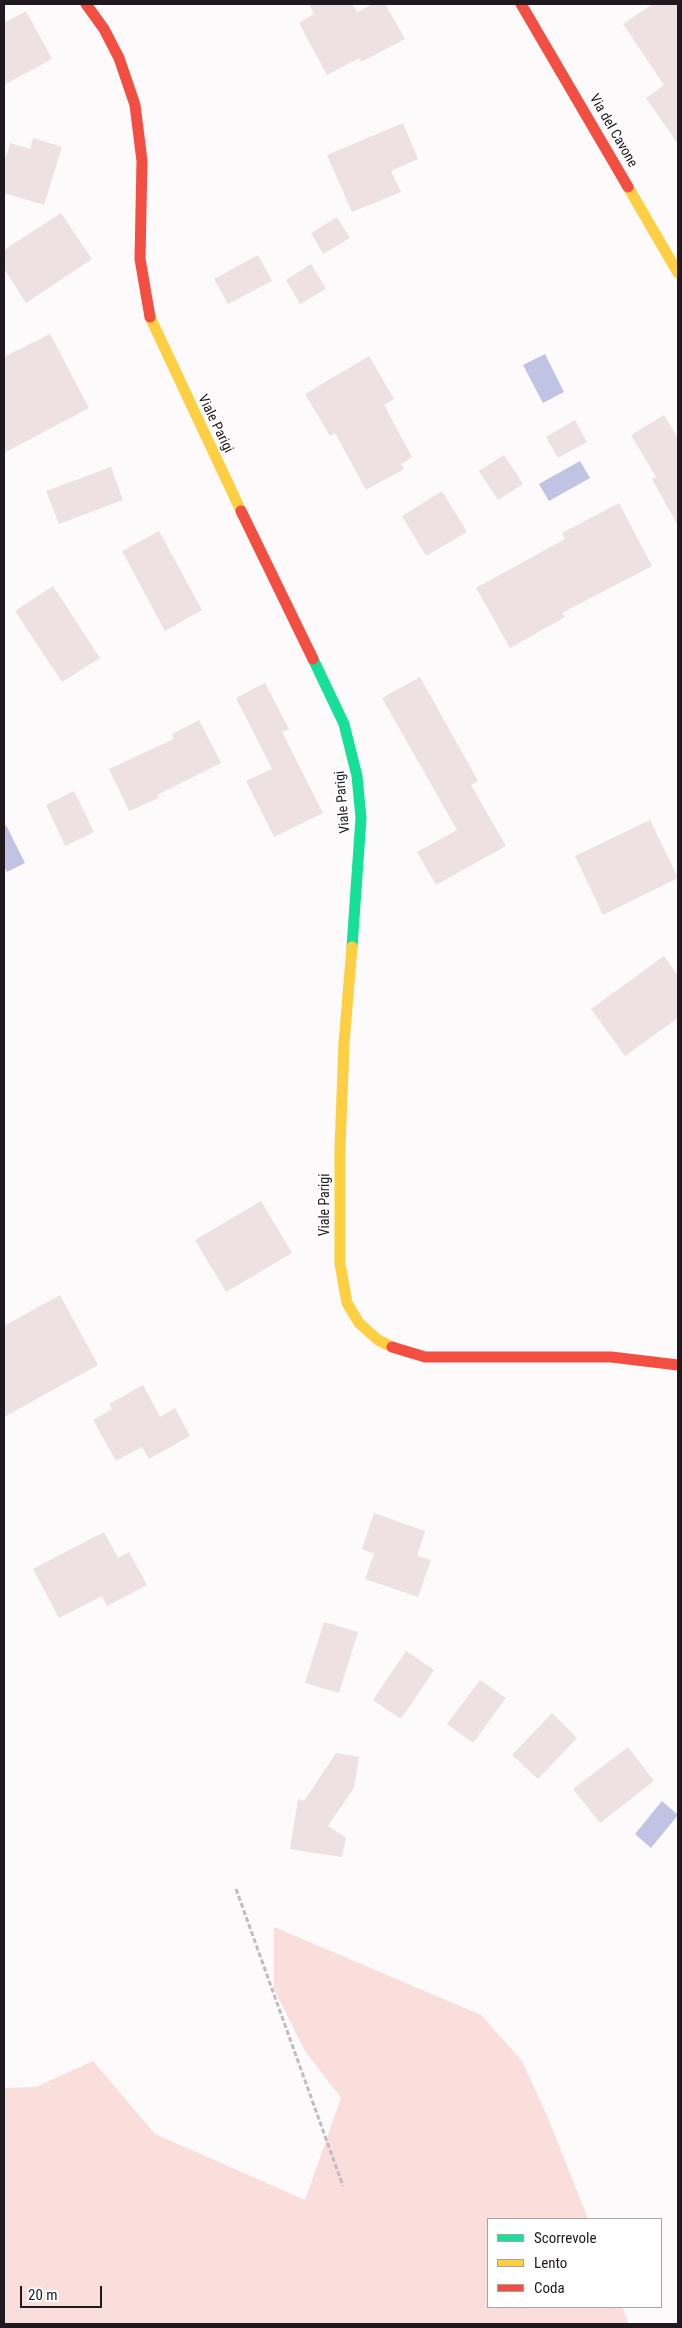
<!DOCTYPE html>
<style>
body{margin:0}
#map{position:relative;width:682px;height:2328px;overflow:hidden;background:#fcfafb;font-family:"Roboto Condensed",sans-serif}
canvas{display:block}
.frame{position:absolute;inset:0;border:5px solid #20191f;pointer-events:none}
.legend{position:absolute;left:487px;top:2218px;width:175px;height:90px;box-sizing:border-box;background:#fff;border:1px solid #a6a3a5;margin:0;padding:6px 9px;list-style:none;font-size:15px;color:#20191f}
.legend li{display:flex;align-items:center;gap:10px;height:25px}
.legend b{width:25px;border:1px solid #a6a3a5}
.scale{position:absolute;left:20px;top:2286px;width:82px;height:22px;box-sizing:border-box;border:2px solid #20191f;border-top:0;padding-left:6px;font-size:15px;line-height:18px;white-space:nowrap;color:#20191f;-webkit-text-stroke:4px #fff;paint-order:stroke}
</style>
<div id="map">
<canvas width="682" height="2328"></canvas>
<div class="frame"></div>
<ul class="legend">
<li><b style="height:6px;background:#16e098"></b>Scorrevole</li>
<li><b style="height:6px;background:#ffcf43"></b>Lento</li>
<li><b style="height:6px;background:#f24e42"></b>Coda</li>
</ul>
<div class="scale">20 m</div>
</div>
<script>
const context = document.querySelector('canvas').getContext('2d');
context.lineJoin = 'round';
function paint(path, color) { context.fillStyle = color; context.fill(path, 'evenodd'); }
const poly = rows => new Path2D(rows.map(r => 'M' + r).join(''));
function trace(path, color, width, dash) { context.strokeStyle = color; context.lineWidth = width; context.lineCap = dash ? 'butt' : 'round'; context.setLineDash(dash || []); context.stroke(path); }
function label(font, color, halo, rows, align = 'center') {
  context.font = font + ' "Roboto Condensed",sans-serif'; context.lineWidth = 4; context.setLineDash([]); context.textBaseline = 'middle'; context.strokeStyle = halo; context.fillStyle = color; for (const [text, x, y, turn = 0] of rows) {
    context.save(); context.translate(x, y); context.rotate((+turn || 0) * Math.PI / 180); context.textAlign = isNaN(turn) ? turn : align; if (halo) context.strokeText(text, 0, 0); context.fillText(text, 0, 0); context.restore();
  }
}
const green = poly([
 [274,1927,481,2015,522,2061,548,2118,588,2219,488,2219,488,2307,622,2307,629,2324,4,2324,4,2088,36,2087,93,2061,155,2134,305,2200,341,2098,305,2051,274,1989]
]);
const water = poly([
 [545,354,564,392,543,403,523,365],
 [580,461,590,478,549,501,539,484],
 [6,825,25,863,7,872,4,866,4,827],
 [662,1801,678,1815,651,1848,635,1834]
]);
const building = poly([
 [309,4,352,4,357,12,373,4,385,4,405,39,361,62,359,58,327,75,299,23,314,14],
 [653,4,678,4,678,144,646,98,664,85,623,24],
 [26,11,52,59,4,85,4,23],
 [403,123,418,159,391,171,401,192,352,212,327,155],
 [33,138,62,147,44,205,4,193,4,163,10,143,30,149],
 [61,213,92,259,26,303,4,269,4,250],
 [337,217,350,238,323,254,311,233],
 [258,255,272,281,228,304,214,279],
 [311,264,326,289,300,304,286,280],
 [50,334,89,408,4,453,4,357],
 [369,356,394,399,384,405,412,457,401,464,404,469,366,490,335,433,330,436,305,394],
 [664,415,678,438,678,526,652,479,656,477,631,435],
 [575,420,587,442,558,458,546,437],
 [504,455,523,484,498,500,479,471],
 [111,467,123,500,59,524,46,491],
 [442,491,467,532,426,556,402,516],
 [619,503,652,566,562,613,565,617,510,648,476,588,565,539,562,533],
 [159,531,202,610,165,631,122,551],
 [53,586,100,658,62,682,15,611],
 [420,677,478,781,471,785,506,846,436,885,417,852,457,830,382,698],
 [265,683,289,729,282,732,323,813,274,837,246,781,272,769,236,698],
 [199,720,221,763,157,795,159,798,129,811,109,769,174,739,172,734],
 [74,791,94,832,65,846,46,805],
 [650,820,678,878,603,915,575,856],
 [664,956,678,976,678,1018,625,1056,591,1009],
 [261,1201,292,1253,226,1292,195,1240],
 [60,1295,98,1365,4,1417,4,1326],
 [143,1385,160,1417,175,1408,190,1436,149,1459,142,1447,116,1461,93,1420,112,1409,109,1404],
 [374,1513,425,1531,417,1556,431,1560,418,1597,365,1579,374,1554,362,1549],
 [104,1532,118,1558,129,1552,147,1585,107,1606,102,1596,59,1618,33,1569],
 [324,1622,358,1632,339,1693,305,1683],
 [406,1651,434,1670,401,1719,373,1700],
 [480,1680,506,1698,473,1743,447,1724],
 [552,1713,577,1738,538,1779,512,1755],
 [628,1747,654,1781,600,1823,573,1789],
 [336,1753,359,1757,354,1788,328,1826,346,1838,342,1857,290,1849,298,1799,304,1801]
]);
const path = poly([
 [236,1889,343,2186]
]);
const fast = poly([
 [313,659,344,724,357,776,361,818,352,947]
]);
const slow = poly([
 [628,187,678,273],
 [150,317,241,511],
 [352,947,344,1043,340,1148,340,1264,347,1303,359,1323,378,1340,392,1347]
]);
const jam = poly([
 [86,4,104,29,119,58,135,105,142,161,140,259,150,317],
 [521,4,628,187],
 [241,511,313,659],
 [392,1347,425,1357,611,1357,678,1365]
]);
const streetNames = [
 ["Via del Cavone",613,131,60],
 ["Viale Parigi",215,424,64],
 ["Viale Parigi",343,802,-95],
 ["Viale Parigi",325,1205,-90]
];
paint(green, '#f9dedb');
paint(water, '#c1c3e5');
paint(building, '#ede1e4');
trace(path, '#c0bcc2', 3, [5, 2.5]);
trace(fast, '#16e098', 11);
trace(slow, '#ffcf43', 11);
trace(jam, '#f24e42', 11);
label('14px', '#20191f', '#fff', streetNames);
</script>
